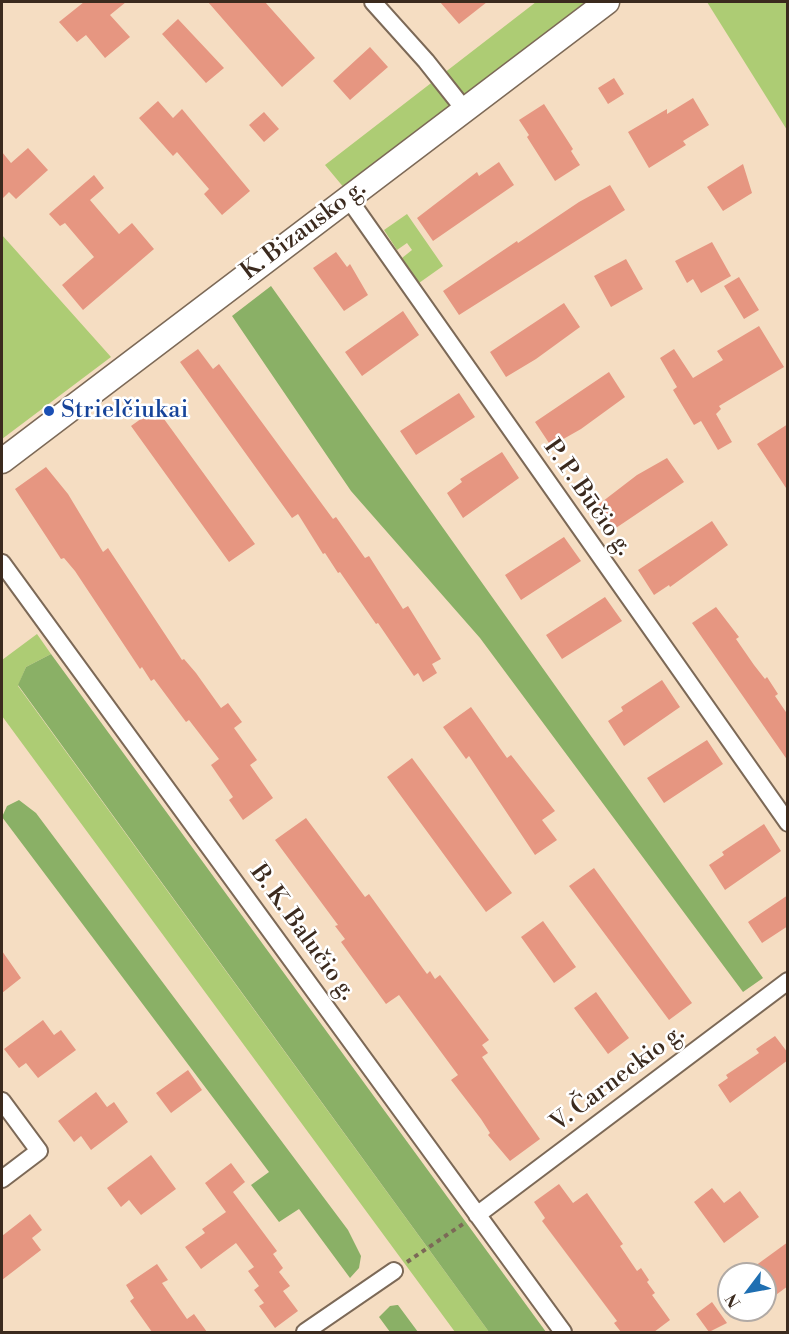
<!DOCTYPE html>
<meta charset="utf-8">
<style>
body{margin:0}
#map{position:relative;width:789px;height:1334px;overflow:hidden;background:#f5ddc2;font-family:"Libre Bodoni",serif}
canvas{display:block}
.frame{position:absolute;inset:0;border:3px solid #3b2a1e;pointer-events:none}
.north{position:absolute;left:717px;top:1262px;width:60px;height:60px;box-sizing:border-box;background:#fff;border:2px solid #b1aaa5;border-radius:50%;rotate:238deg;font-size:16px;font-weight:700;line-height:24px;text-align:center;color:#3b2a1e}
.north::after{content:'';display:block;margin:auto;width:21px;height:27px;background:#1f6fb2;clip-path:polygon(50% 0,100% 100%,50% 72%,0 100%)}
</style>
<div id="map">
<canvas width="789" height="1334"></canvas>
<div class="frame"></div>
<div class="north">N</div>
</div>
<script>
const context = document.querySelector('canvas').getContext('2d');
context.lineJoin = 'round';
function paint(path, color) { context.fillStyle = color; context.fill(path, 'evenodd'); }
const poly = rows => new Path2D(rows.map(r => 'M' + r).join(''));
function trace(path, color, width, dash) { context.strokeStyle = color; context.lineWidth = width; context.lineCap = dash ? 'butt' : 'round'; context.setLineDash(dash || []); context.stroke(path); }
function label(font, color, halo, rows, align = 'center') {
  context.font = font + ' "Libre Bodoni",serif'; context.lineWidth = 5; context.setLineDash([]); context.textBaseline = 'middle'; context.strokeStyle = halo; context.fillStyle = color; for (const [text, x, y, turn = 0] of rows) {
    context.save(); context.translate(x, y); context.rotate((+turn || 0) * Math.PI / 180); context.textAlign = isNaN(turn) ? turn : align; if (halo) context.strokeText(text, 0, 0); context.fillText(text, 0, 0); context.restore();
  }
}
const green = poly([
 [536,2,594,2,345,189,325,165],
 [707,2,787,2,787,130],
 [407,214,443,266,419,283,402,258,412,250,407,243,397,250,384,230],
 [2,235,111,357,2,439],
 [37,634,51,654,26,667,18,686,489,1332,455,1332,2,716,2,660]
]);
const forest = poly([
 [271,286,763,978,743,992,480,638,351,491,232,316],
 [51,654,546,1332,489,1332,18,685,26,667],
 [19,800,36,813,348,1230,361,1256,359,1268,350,1278,299,1209,279,1222,251,1185,269,1172,2,817,7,806],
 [397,1305,398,1305,418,1332,390,1332,379,1317,390,1306]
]);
const building = poly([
 [84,2,126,2,110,15,130,37,105,58,86,35,77,42,59,22],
 [208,2,265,2,315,58,282,87],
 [440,2,487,2,459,24],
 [178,19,224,68,206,83,162,34],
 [370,47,388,67,350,100,333,81],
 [614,78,624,94,608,104,598,88],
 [693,98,709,125,683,141,686,145,649,168,628,132,667,109,667,114],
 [158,101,173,118,182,109,250,191,222,215,204,194,209,189,177,152,173,156,139,118],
 [544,104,573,149,571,151,580,165,555,181,527,137,529,135,519,120],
 [264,112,279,129,264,142,249,125],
 [28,148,48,170,16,199,9,192,2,199,2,152,11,163],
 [499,162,514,185,433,241,417,218,477,172,479,176],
 [743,164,752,193,723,211,707,187],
 [94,175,104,188,90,200,119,234,132,223,154,249,83,310,62,285,94,257,65,223,60,226,49,214],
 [610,185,625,210,459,315,443,291,517,241,518,243,579,202],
 [712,242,731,276,701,293,693,279,687,283,675,261],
 [336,252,347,267,350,264,368,295,344,311,313,268],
 [626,259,643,289,611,307,594,276],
 [739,277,759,310,744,319,724,286],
 [564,303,580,327,536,359,506,377,490,352],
 [403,311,419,335,362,376,345,352],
 [759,326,784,367,719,406,721,409,716,414,732,442,718,450,701,421,694,425,673,390,677,387,660,358,674,349,693,378,723,360,717,351],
 [198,349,213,369,219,364,333,519,336,517,365,558,369,556,403,609,408,606,441,659,432,664,437,673,423,682,418,673,414,676,378,623,376,624,340,572,338,573,325,553,323,554,298,514,292,518,180,362],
 [609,372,625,397,581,429,551,446,535,422],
 [459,393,475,417,416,455,400,431],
 [156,408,255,544,229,562,131,426],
 [788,424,788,491,757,444],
 [502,452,519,478,463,518,447,493,462,482,460,479],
 [667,458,684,482,610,532,594,508,637,475],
 [46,467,68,494,103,552,108,548,182,660,184,659,196,673,221,708,228,703,242,722,234,728,257,760,250,765,273,798,243,820,229,800,233,797,211,765,219,759,189,720,186,722,154,679,151,681,142,667,140,669,75,571,64,558,61,559,15,489],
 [712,521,728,545,670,587,669,585,654,595,638,570],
 [564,537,581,561,521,600,505,575],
 [605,597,622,621,562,659,546,635],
 [716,607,739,637,736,639,754,665,765,679,767,677,778,694,775,696,788,715,788,761,692,623],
 [662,680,680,707,624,746,608,721,623,711,621,707],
 [471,707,507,758,511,755,555,811,542,820,557,840,535,855,469,756,466,759,443,727],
 [707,740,723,764,664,803,647,778],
 [412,758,512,893,486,912,387,777],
 [306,818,365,897,369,894,427,974,430,971,435,979,440,975,489,1040,482,1045,488,1053,482,1057,540,1139,510,1161,488,1135,490,1133,481,1119,451,1080,458,1075,399,995,386,1004,341,942,345,939,335,926,338,925,275,840],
 [764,824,781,851,725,890,709,865,724,855,722,852],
 [594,868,692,1003,669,1020,569,886],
 [788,895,788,926,762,943,748,922],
 [543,921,576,967,554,983,521,937],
 [2,951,21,978,2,993],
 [596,992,629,1038,608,1054,574,1008],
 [43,1020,54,1035,61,1030,76,1050,38,1078,26,1063,19,1068,4,1049],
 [775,1036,788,1053,788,1060,730,1103,718,1085,728,1078,726,1075,759,1053,756,1049],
 [188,1070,202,1090,171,1113,156,1093],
 [96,1092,107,1107,114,1102,128,1122,91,1150,81,1136,74,1142,58,1121],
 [151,1155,176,1189,141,1215,129,1200,121,1207,107,1188],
 [231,1163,245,1182,233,1192,277,1251,273,1254,283,1268,279,1272,290,1286,283,1291,298,1311,275,1328,259,1306,264,1303,254,1290,259,1286,248,1271,254,1267,236,1243,201,1269,185,1247,205,1233,202,1229,226,1212,205,1183],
 [559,1184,573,1203,587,1193,623,1244,620,1246,637,1271,641,1268,649,1280,647,1282,655,1293,652,1295,670,1320,654,1332,621,1332,614,1323,617,1321,542,1221,545,1218,534,1202],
 [712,1188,724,1203,740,1191,759,1217,724,1243,694,1202],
 [30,1214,42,1230,32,1238,41,1250,2,1280,2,1236],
 [788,1242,788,1286,765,1303,765,1274,744,1274],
 [157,1264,168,1280,162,1283,187,1319,194,1314,207,1332,152,1332,130,1301,134,1298,126,1285],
 [712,1302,727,1323,709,1332,696,1314]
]);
const path = poly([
 [407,1262,463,1224]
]);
const street = poly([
 [373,2,426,61,464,109],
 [348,198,788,823],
 [2,563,563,1332],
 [2,1101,39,1151,2,1179],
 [477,1215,788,981],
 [305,1332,394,1271]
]);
const secondary = poly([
 [2,461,607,2]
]);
const markers = [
 [49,411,6,"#1a4fb4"]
];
const streetNames = [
 ["K. Bizausko g.",304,231,-37],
 ["P. P. Būčio g.",587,498,55],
 ["B. K. Balučio g.",302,933,54],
 ["V. Čarneckio g.",618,1079,-37]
];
const transitNames = [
 ["Strielčiukai",61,411]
];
paint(green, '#adcc74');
paint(forest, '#8ab066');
paint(building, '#e69681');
trace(street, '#7c6957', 20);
trace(secondary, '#7c6957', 27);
trace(path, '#7c6957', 4, [4.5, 4.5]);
trace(street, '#fff', 16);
trace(secondary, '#fff', 24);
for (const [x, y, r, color] of markers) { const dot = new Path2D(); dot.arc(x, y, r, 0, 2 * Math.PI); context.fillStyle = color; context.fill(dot); trace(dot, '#fff', 2); }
label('24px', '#3b2a1e', '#fff', streetNames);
label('24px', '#164399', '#fff', transitNames, 'left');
</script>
